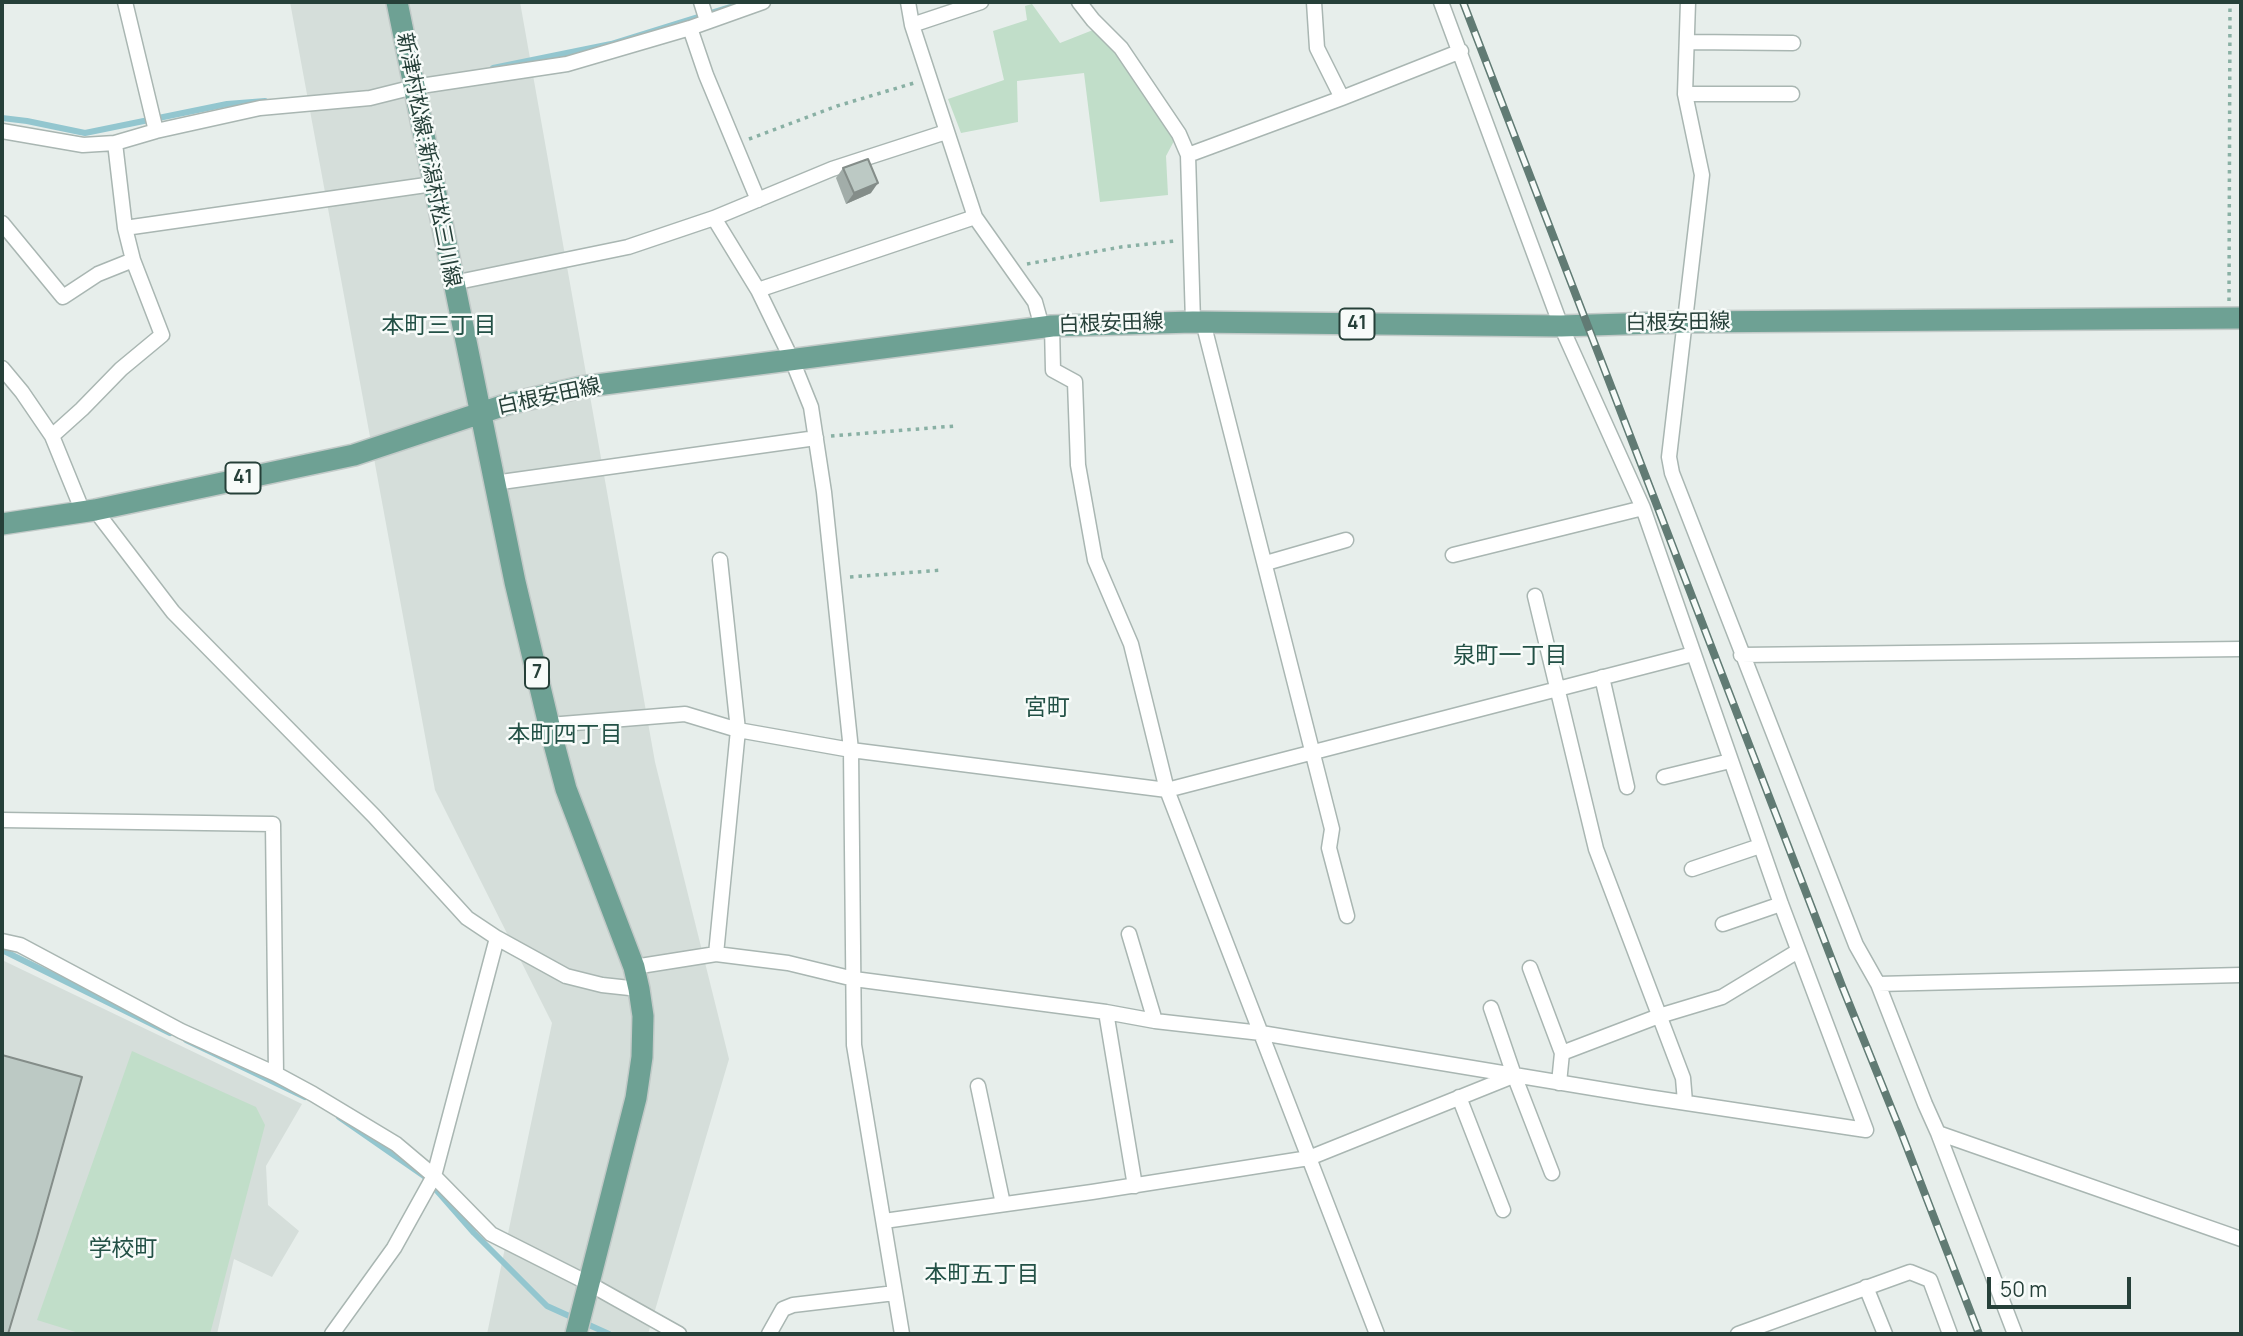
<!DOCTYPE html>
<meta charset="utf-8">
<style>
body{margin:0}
#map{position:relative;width:2243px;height:1336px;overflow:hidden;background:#e7eeeb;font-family:Manrope,sans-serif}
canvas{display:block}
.frame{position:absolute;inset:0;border:4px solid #264039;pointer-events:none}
.scale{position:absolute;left:1987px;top:1277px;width:144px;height:32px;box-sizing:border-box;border:4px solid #264039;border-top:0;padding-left:9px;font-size:21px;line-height:24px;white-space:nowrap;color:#264039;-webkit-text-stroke:5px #f7fbf9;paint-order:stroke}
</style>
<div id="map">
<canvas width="2243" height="1336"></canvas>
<div class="frame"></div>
<div class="scale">50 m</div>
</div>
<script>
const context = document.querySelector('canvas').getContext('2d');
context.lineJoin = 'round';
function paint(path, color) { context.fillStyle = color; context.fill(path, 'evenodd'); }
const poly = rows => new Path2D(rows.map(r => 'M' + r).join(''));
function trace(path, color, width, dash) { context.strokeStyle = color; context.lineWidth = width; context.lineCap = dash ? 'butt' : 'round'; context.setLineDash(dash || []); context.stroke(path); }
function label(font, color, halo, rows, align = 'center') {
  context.font = font + ' Manrope,"Noto Sans JP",sans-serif'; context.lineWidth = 5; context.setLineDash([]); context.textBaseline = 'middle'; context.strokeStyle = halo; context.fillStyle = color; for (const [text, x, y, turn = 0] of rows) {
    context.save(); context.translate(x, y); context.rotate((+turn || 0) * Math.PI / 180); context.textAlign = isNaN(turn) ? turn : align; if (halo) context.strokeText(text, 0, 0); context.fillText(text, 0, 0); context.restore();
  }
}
const built = poly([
 [290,2,520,2,655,762,729,1059,648,1334,487,1334,552,1023,435,790],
 [2,960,302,1104,266,1166,268,1205,299,1231,272,1277,234,1259,217,1334,2,1334]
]);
const green = poly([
 [1032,4,1060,43,1093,30,1121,58,1174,141,1166,156,1168,195,1100,202,1084,73,1017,81,1018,122,961,133,948,99,1004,80,993,31,1027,20,1025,6],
 [132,1051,256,1107,265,1125,210,1334,82,1334,37,1320]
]);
const stream = poly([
 [493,68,611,44,730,7],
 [2,118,27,121,85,133,227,104,265,101],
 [2,950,170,1033],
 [186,1040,305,1097],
 [339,1117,424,1176,474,1233,547,1306,609,1334]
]);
const path = poly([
 [749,139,837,106,914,83],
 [1027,264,1121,247,1175,241],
 [2229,301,2230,2],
 [831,436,955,426],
 [850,577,943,570]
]);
const street = poly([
 [125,2,156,131],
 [701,2,707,21],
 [908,2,912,25,975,217,1035,302,1042,327],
 [1079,2,1093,20,1121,48,1179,134,1188,155,1193,322],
 [1314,2,1317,48,1342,98],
 [1441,2,1561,326,1643,508,1781,904,1866,1130],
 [1688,2,1685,94,1702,175,1669,457,1672,473,1856,945,1878,984,1925,1104,1938,1133,2015,1334],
 [912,25,981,2],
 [690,28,706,75,758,200],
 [1688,42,1793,43],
 [1685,94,1792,94],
 [2,131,83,145,115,143,156,131,260,108,370,98,414,87,567,64,690,28,763,2],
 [1188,155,1342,98,1461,51],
 [714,218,758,290,792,360,811,407,824,492,851,750,854,1045,902,1334],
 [2,223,63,297,98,274,133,260],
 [125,228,433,184],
 [453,283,628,247,714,218,832,169,946,132],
 [758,290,975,217],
 [1203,322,1332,829,1329,848,1347,916],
 [1052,326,1053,370,1075,382,1078,465,1095,560,1131,644,1167,790,1377,1334],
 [2,368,22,392,52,436,83,512],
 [52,436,82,409,121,369,162,335,133,260,125,228,115,143],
 [494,483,816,438],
 [95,510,173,612,374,816,467,918,497,938,566,976,602,985,639,989],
 [1453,555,1643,508],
 [1266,563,1346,540],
 [1535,596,1596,849,1683,1078,1685,1102],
 [1741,655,2241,649],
 [1602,677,1627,787],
 [549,725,685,714,738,730,851,750,1167,790,1693,654],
 [1664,777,1730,761],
 [2,820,273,824,276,1074],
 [1692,869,1760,846],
 [1723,924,1781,904],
 [1129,934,1155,1021],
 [2,941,20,945,181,1031,276,1074,313,1094,396,1144,434,1176,491,1234,588,1283,679,1334],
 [716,954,738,730,720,560],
 [634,967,716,954,788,963,854,979,1106,1012,1155,1021,1261,1033,1647,1097,1866,1130],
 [1530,968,1562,1053,1559,1083],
 [1878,984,2241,975],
 [1491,1008,1514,1075,1552,1173],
 [1106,1012,1135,1186],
 [1562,1053,1659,1016,1722,997,1798,951],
 [978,1086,1003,1204],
 [1459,1097,1503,1210],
 [1938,1133,2241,1239],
 [884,1221,1092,1192,1309,1158,1513,1076],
 [1866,1287,1885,1334],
 [332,1334,394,1248,434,1176,497,938],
 [769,1334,783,1309,793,1305,895,1293],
 [1738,1334,1910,1272,1930,1280,1950,1334]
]);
const primary = poly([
 [397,2,515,582,549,725,566,789,634,967,639,989,643,1016,642,1057,636,1098,576,1334],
 [2,524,95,510,354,455,508,404,581,387,1052,326,1193,322,1561,326,1686,322,2241,318]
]);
const rail = poly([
 [1463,2,1842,986,1901,1132,1979,1334]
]);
const wall = poly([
 [843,168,871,193,846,204,836,178]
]);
const shadedWall = poly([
 [878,183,871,193,846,204,854,193]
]);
const building = poly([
 [868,159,878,183,854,193,843,168,868,159],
 [2,1055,82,1077,37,1237,8,1334,2,1334,2,1055]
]);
const shields = [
 [1357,324,35],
 [243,478,35],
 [537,673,24]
];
const shieldNames = [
 ["41",1357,324],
 ["41",243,478],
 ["7",537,673]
];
const streetNames = [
 ["新津村松線;新潟村松三川線",428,160,79],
 ["白根安田線",1678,323,-1],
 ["白根安田線",1111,324,-2],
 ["白根安田線",549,397,-12]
];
const neighbourhoodNames = [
 ["本町三丁目",439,327],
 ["泉町一丁目",1510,657],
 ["宮町",1047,709],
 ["本町四丁目",565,736],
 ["学校町",123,1250],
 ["本町五丁目",982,1276]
];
paint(built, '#d5deda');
paint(green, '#c1dec9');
trace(stream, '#93c6cf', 6);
trace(street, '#a9b6b2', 17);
trace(primary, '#c2cac8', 24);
trace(path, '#89b0a4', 3.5, [3.5, 5]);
trace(street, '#fff', 14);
trace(primary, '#6ea194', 21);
trace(rail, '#617b74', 8);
trace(rail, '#f7fbf9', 5, [16]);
paint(wall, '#a2ada9');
paint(shadedWall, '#848d89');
paint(building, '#bcc9c4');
trace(building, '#848d89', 2);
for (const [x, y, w] of shields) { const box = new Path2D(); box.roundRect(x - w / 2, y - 15.5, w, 31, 5); context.fillStyle = '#f7fbf9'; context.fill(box); trace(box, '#264039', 2); }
label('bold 19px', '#264039', null, shieldNames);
label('21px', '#264039', '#f7fbf9', streetNames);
label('23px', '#235146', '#f7fbf9', neighbourhoodNames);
</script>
